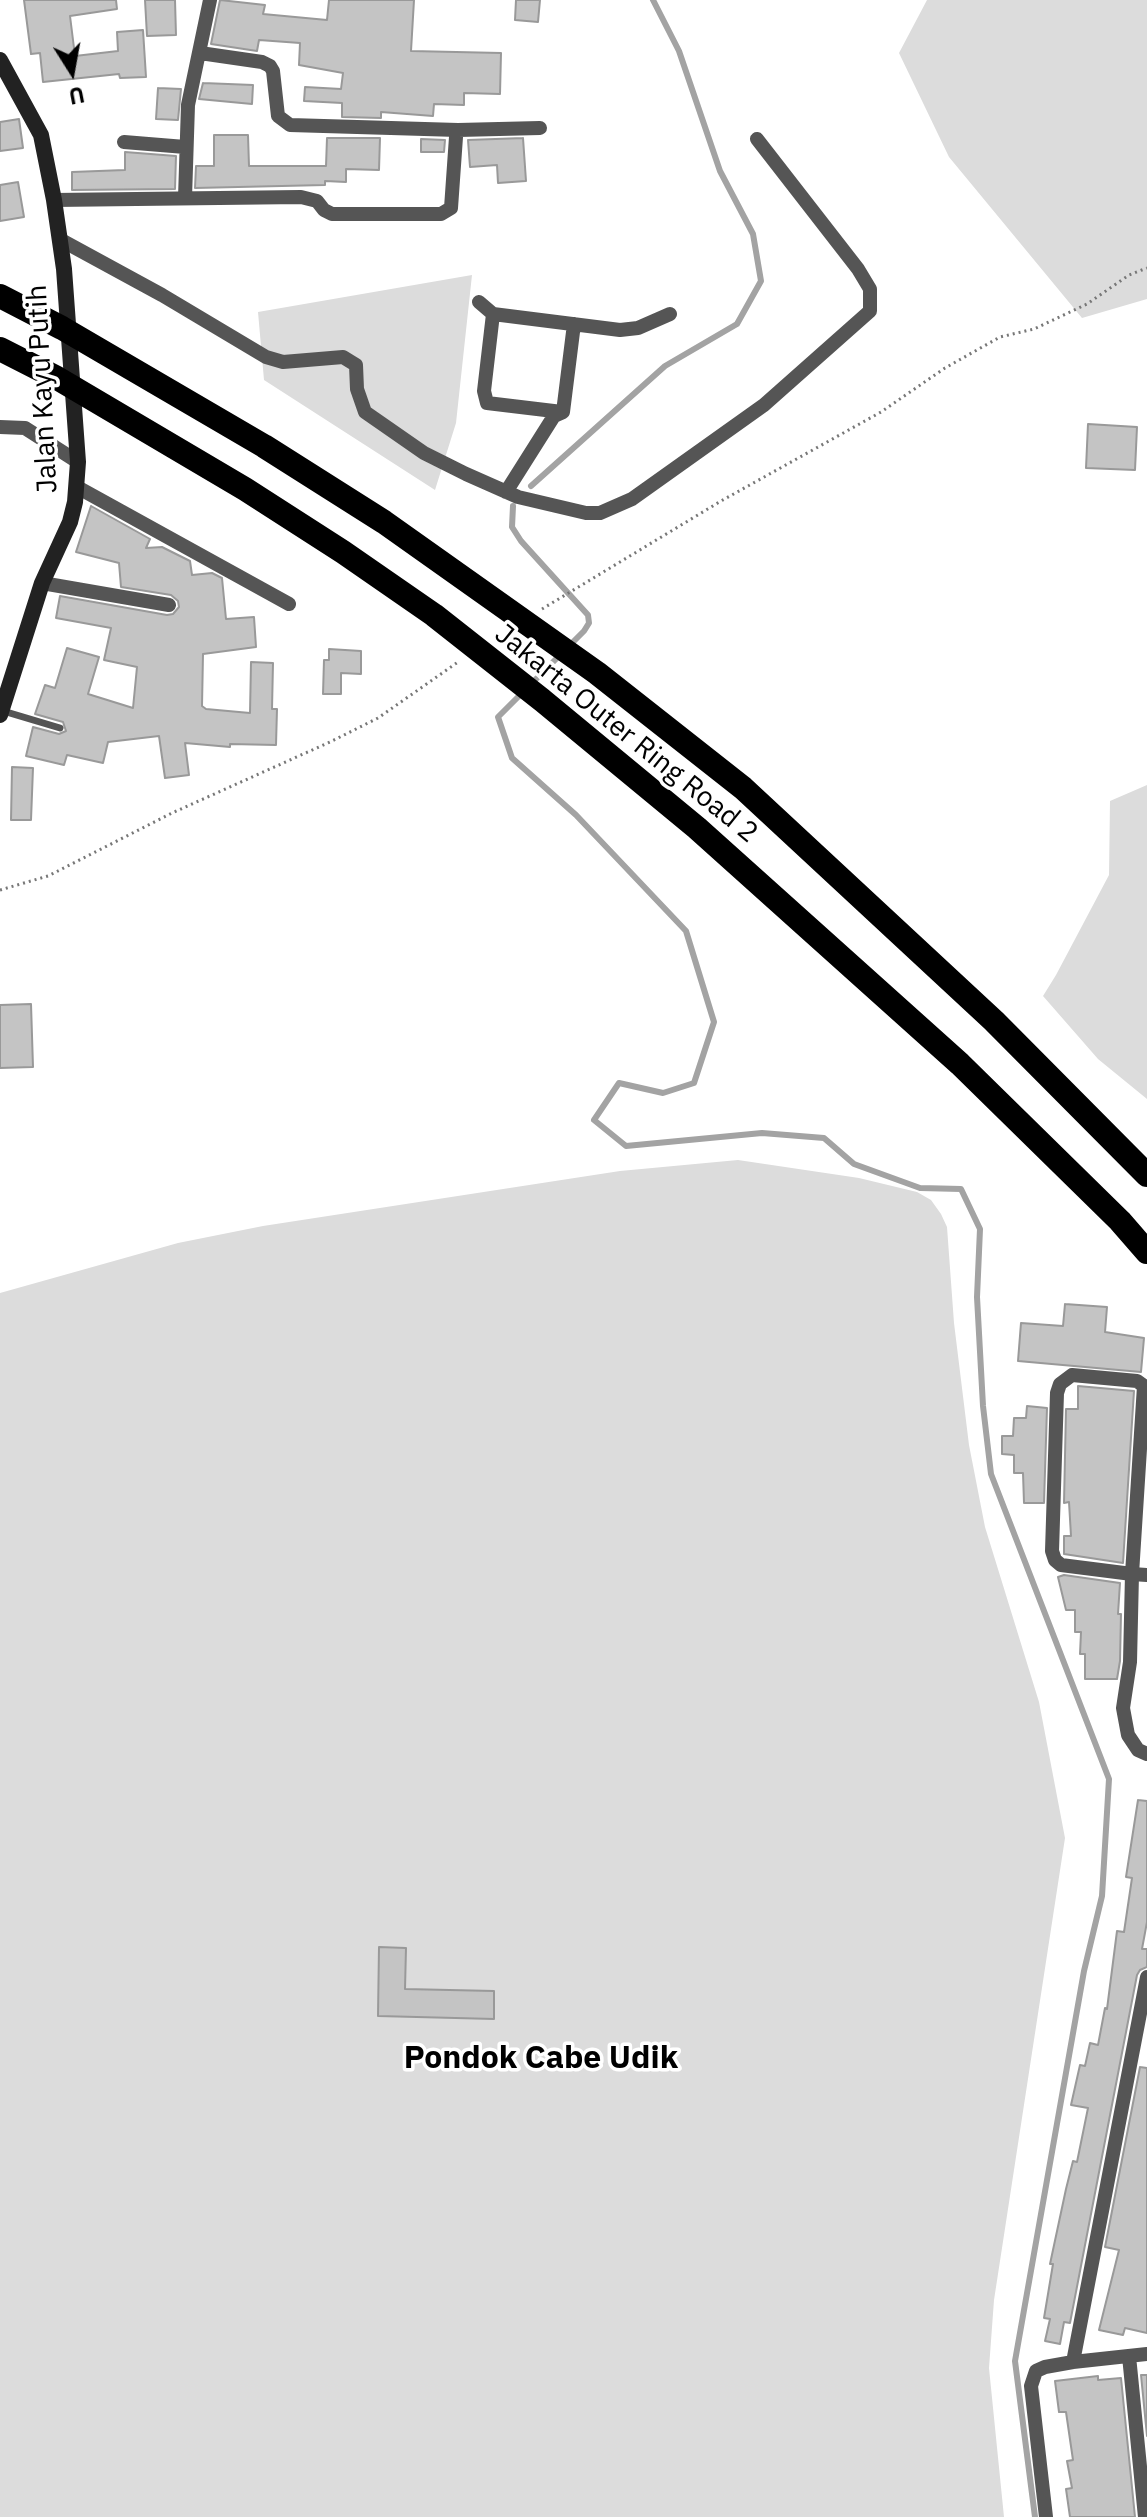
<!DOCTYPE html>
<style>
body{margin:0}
#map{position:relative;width:1147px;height:2517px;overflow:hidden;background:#fff;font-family:"IBM Plex Sans",sans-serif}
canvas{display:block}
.north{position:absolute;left:32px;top:32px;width:80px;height:80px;-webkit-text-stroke:6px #fff;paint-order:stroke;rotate:169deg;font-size:22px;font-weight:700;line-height:32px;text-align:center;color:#000}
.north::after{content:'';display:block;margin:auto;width:28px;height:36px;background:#000;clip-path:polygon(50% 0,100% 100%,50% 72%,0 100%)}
</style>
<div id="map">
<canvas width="1147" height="2517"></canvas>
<div class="north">U</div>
</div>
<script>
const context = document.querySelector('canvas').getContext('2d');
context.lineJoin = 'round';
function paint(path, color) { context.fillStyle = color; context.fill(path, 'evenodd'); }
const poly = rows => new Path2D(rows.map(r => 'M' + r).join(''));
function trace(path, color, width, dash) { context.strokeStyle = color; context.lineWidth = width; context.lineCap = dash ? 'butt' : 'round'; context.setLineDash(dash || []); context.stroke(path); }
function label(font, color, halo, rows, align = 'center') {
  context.font = font + ' "IBM Plex Sans",sans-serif'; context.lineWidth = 7; context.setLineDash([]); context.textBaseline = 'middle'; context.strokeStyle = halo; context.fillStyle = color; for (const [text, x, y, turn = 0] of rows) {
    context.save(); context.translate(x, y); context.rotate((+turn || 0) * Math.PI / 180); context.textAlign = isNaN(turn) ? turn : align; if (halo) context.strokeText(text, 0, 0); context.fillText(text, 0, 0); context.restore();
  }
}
const green = poly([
 [927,0,1147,0,1147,299,1082,318,949,157,899,53],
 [472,275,456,423,435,490,264,380,258,312],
 [1147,785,1147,1099,1098,1059,1043,996,1056,975,1109,875,1110,801],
 [738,1160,859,1178,917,1192,931,1200,941,1214,947,1227,954,1323,969,1445,985,1527,1039,1702,1065,1838,994,2300,989,2368,1004,2517,0,2517,0,1293,178,1243,263,1226,620,1171]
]);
const stream = poly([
 [531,486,665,366,737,324,761,281,753,234,720,171,679,51,653,0],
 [513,506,512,527,521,541,588,615,589,623,584,631,568,647],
 [532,683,561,654],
 [524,691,498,717,512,758,576,815,686,931,714,1022,694,1083,663,1093,619,1083,594,1120,626,1146,762,1133,824,1138,854,1164,920,1188,961,1189,980,1229,977,1297,983,1406,991,1474,1109,1779,1102,1896,1084,1971,1015,2361,1035,2517]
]);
const building = poly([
 [24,0,116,0,117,9,70,16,75,56,118,51,117,32,143,30,146,77,120,78,119,74,43,82,40,53,31,54,24,0],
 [145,0,175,0,176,35,147,36,145,0],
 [220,0,265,5,263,14,327,20,329,0,414,0,411,51,501,53,500,94,464,93,464,105,434,104,433,116,381,112,381,118,342,117,342,103,304,101,305,87,341,89,343,73,299,65,300,43,259,40,257,51,211,44,220,0],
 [516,0,540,0,538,22,515,20,516,0],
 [203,83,253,85,252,104,199,99,203,83],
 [158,88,181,89,178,120,156,119,158,88],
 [19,119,23,148,0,151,0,122,19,119],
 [214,135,248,135,249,166,326,166,327,138,380,138,379,170,346,169,346,182,325,181,325,185,195,188,196,166,214,166,214,135],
 [523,138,526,181,498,183,497,165,470,167,468,140,523,138],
 [421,139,445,140,444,152,421,152,421,139],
 [125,152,176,156,175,189,72,190,72,172,125,170,125,152],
 [18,182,24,217,0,221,0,185,18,182],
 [1088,424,1137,427,1135,470,1086,468,1088,424],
 [91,506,150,539,146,548,162,547,190,561,192,575,212,573,222,578,226,619,254,617,256,647,203,654,202,706,206,709,250,713,251,662,273,663,272,709,277,709,276,745,230,744,230,747,185,743,189,775,165,778,159,736,108,742,103,763,67,755,64,765,26,756,33,727,59,734,66,731,63,722,35,714,45,685,55,688,67,648,99,657,88,694,133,708,137,667,104,660,111,628,56,618,60,596,167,615,173,614,179,607,178,601,171,595,121,587,119,563,76,552,91,506],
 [329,649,361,651,361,674,341,673,341,694,323,694,324,660,329,660,329,649],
 [12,767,33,768,31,820,11,820,12,767],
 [31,1004,33,1067,0,1068,0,1005,31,1004],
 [1065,1304,1107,1307,1105,1332,1144,1338,1141,1372,1018,1361,1021,1323,1063,1326,1065,1304],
 [1078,1386,1134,1391,1123,1563,1064,1554,1064,1536,1071,1536,1069,1502,1064,1503,1066,1409,1078,1409,1078,1386],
 [1027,1406,1047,1408,1044,1503,1024,1503,1023,1473,1014,1473,1014,1455,1002,1454,1002,1436,1013,1436,1014,1418,1026,1418,1027,1406],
 [1064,1575,1120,1583,1118,1614,1121,1614,1120,1661,1117,1679,1085,1679,1085,1654,1080,1654,1081,1632,1075,1632,1075,1610,1066,1610,1058,1577,1064,1575],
 [1138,1800,1147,1801,1147,1922,1142,1949,1147,1949,1147,1967,1140,1970,1137,1975,1070,2323,1064,2322,1060,2344,1045,2341,1050,2319,1044,2318,1053,2264,1050,2264,1066,2189,1073,2161,1077,2162,1088,2108,1071,2105,1080,2065,1085,2066,1090,2043,1098,2045,1105,2008,1107,2009,1117,1931,1124,1932,1132,1878,1126,1877,1138,1800],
 [379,1947,406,1948,405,1989,494,1991,494,2019,378,2016,379,1947],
 [1140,2067,1147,2068,1147,2333,1125,2328,1123,2335,1099,2330,1119,2250,1105,2247,1140,2067],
 [1141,2375,1147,2375,1147,2436,1141,2375],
 [1098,2376,1098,2380,1121,2378,1135,2517,1070,2517,1066,2489,1072,2488,1067,2461,1073,2460,1066,2412,1059,2412,1055,2381,1098,2376]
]);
const path = poly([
 [542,609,721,501,881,412,945,368,1000,337,1034,329,1087,304,1129,275,1147,268],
 [0,890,48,876,172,813,330,742,378,718,458,662]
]);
const lane = poly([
 [3,711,60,728]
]);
const street = poly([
 [200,53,262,62,270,66,273,71,278,116,290,125,458,130,540,128],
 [124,142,185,147],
 [185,198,188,105,210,0],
 [54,200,301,197,317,201,324,210,332,214,441,214,451,208,456,137],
 [61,240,162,295,266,357,283,362,343,357,356,365,357,389,365,412,424,453,466,474,518,497,586,513,600,513,632,499,764,405,870,311,870,289,858,269,757,139],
 [479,302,493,314,620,330,638,328,670,314],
 [493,314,484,391,487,403,562,412],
 [0,427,25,428,78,462],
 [77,487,289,604],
 [506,492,554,416,563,412,574,324],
 [42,583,169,605],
 [1147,1575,1132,1574,1061,1565,1055,1560,1052,1551,1057,1393,1060,1384,1072,1375,1137,1381,1144,1386,1132,1574,1130,1662,1123,1708,1128,1735,1138,1750,1147,1754],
 [1129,2356,1145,2517],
 [1073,2362,1147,1977],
 [1046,2517,1031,2386,1036,2371,1045,2367,1073,2362,1147,2354]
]);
const secondary = poly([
 [0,60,41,135,54,200,64,269,78,462,75,502,70,522,42,583,0,715]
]);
const highway = poly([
 [0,296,62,328,264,446,384,522,597,673,743,788,994,1021,1147,1175],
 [0,349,57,378,245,489,343,552,434,615,542,700,697,828,960,1064,1120,1221,1147,1252]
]);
const streetNames = [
 ["Jalan Kayu Putih",43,389,-93],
 ["Jakarta Outer Ring Road 2",626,734,39]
];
const quarterNames = [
 ["Pondok Cabe Udik",541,2059]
];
paint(green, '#dcdcdc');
trace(stream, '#a3a3a3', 6);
paint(building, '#c4c4c4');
trace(building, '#999', 2);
trace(path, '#777', 3, [2, 4]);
trace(lane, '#555', 7);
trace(street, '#555', 14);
trace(secondary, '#222', 16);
trace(highway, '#000', 24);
label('28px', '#000', '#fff', streetNames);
label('bold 32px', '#000', '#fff', quarterNames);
</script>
